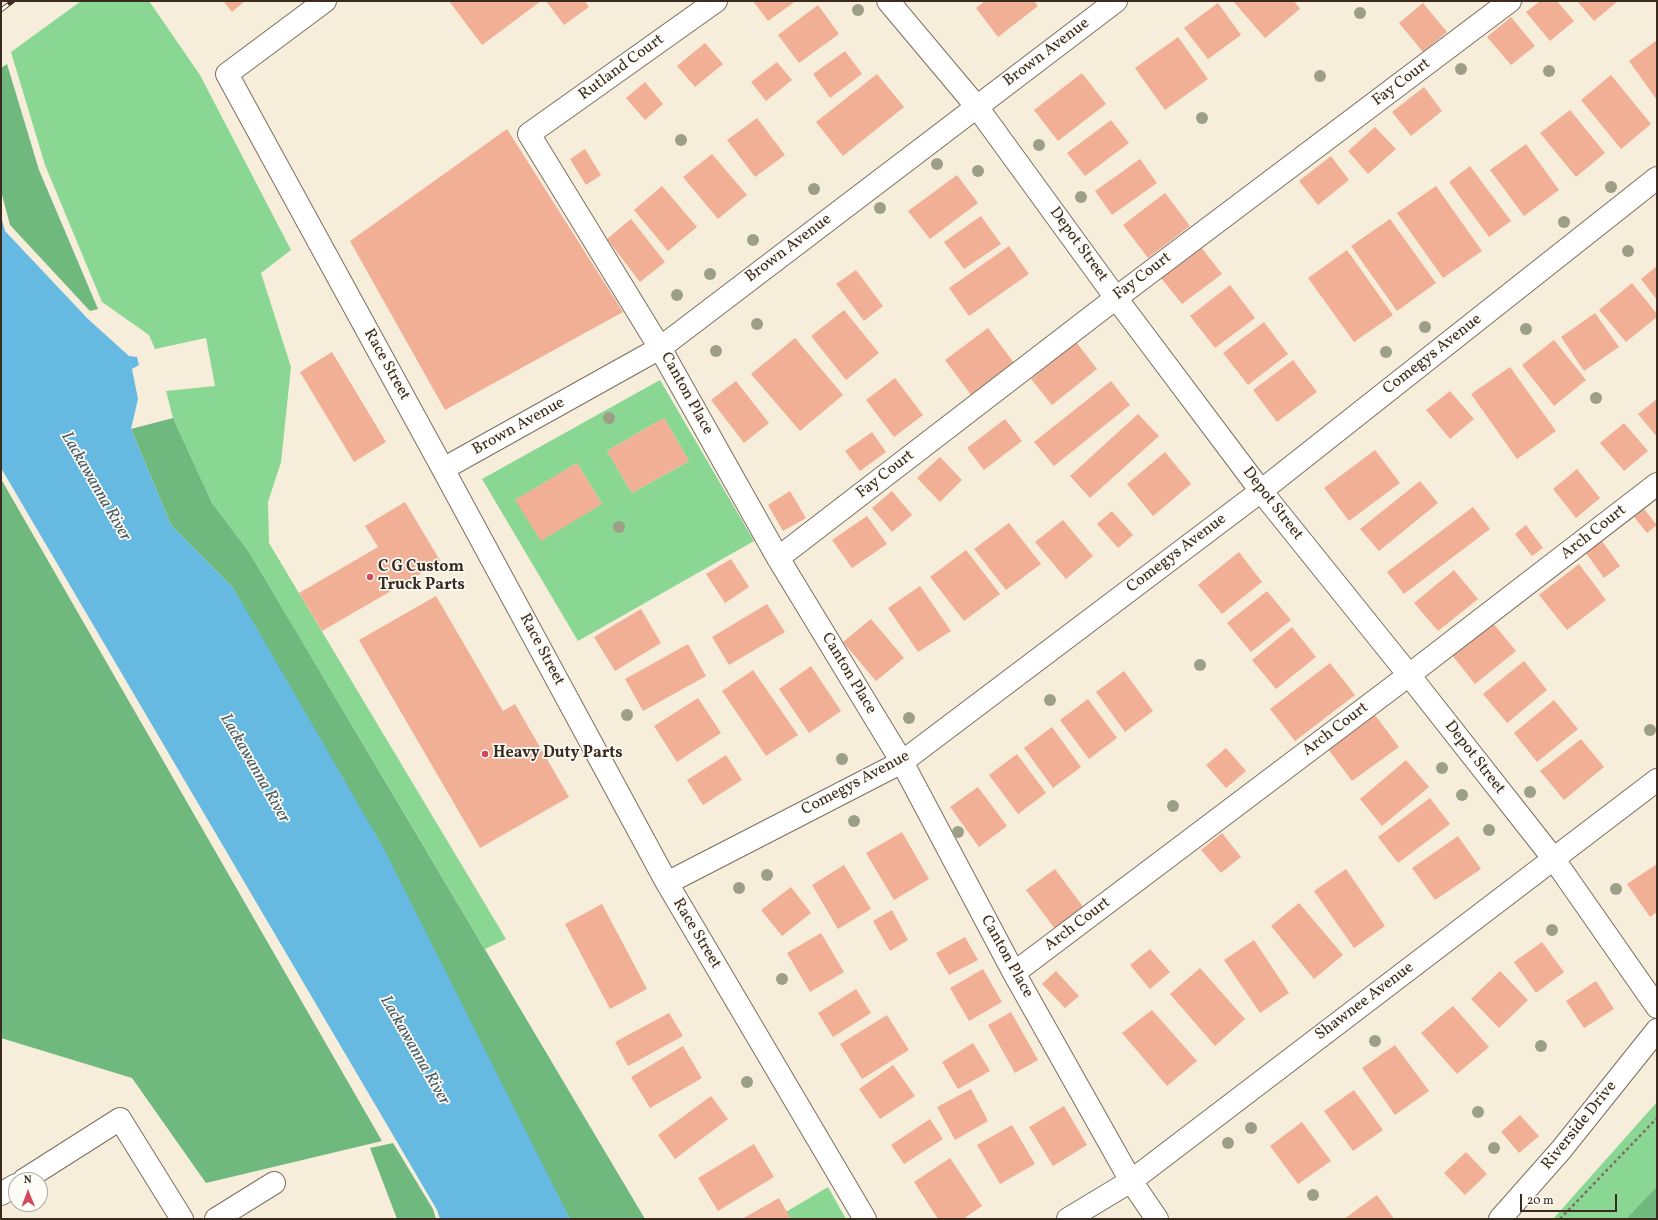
<!DOCTYPE html>
<style>
body{margin:0}
#map{position:relative;width:1658px;height:1220px;overflow:hidden;background:#f6eedb;font-family:Vollkorn,serif}
canvas{display:block}
.frame{position:absolute;inset:0;border:2px solid #3b2a1e;pointer-events:none}
.north{position:absolute;left:8px;top:1172px;width:40px;height:40px;box-sizing:border-box;background:#fdfcf7;border:1px solid #afa8a0;border-radius:50%;rotate:359deg;font-size:11px;font-weight:700;line-height:16px;text-align:center;color:#3b2a1e}
.north::after{content:'';display:block;margin:auto;width:14px;height:18px;background:#d1495b;clip-path:polygon(50% 0,100% 100%,50% 72%,0 100%)}
.scale{position:absolute;left:1520px;top:1194px;width:97px;height:18px;box-sizing:border-box;border:2px solid #3b2a1e;border-top:0;padding-left:5px;font-size:12px;line-height:14px;white-space:nowrap;color:#3b2a1e;-webkit-text-stroke:3px #fdfcf7;paint-order:stroke}
</style>
<div id="map">
<canvas width="1658" height="1220"></canvas>
<div class="frame"></div>
<div class="north">N</div>
<div class="scale">20 m</div>
</div>
<script>
const context = document.querySelector('canvas').getContext('2d');
context.lineJoin = 'round';
function paint(path, color) { context.fillStyle = color; context.fill(path, 'evenodd'); }
const poly = rows => new Path2D(rows.map(r => 'M' + r).join(''));
function trace(path, color, width, dash) { context.strokeStyle = color; context.lineWidth = width; context.lineCap = dash ? 'butt' : 'round'; context.setLineDash(dash || []); context.stroke(path); }
function label(font, color, halo, rows, align = 'center') {
  context.font = font + ' Vollkorn,serif'; context.lineWidth = 3.5; context.setLineDash([]); context.textBaseline = 'middle'; context.strokeStyle = halo; context.fillStyle = color; for (const [text, x, y, turn = 0] of rows) {
    context.save(); context.translate(x, y); context.rotate((+turn || 0) * Math.PI / 180); context.textAlign = isNaN(turn) ? turn : align; if (halo) context.strokeText(text, 0, 0); context.fillText(text, 0, 0); context.restore();
  }
}
const green = poly([
 [81,1,149,1,200,75,291,250,261,273,291,367,281,462,268,502,269,543,506,939,485,949,249,552,212,503,173,418,166,391,215,386,206,338,155,349,149,335,102,302,45,165,11,52],
 [660,380,754,541,578,641,482,479],
 [664,418,689,461,632,493,607,451],
 [577,463,602,504,516,500],
 [1657,1102,1657,1186,1626,1219,1553,1219],
 [828,1187,846,1219,774,1219]
]);
const forest = poly([
 [7,64,39,170,98,309,90,311,10,225,1,191,1,68],
 [173,418,212,503,249,552,645,1219,570,1219,234,589,171,525,131,429],
 [1,479,382,1141,206,1183,132,1078,1,1038],
 [393,1143,433,1209,436,1219,397,1219,370,1148],
 [1657,1186,1657,1219,1626,1219]
]);
const water = poly([
 [1,216,5,231,88,319,129,356,137,357,139,365,132,369,138,399,131,429,171,525,234,589,383,847,570,1219,440,1219,437,1210,1,468]
]);
const building = poly([
 [223,1,245,1,232,12],
 [449,1,541,1,482,45],
 [546,1,585,1,589,7,564,25],
 [753,1,796,1,768,21],
 [985,1,1034,1,1038,6,998,37,976,8],
 [1233,1,1294,1,1300,9,1265,38],
 [1540,1,1557,1,1574,21,1550,41,1526,12],
 [1577,1,1618,1,1594,21],
 [1218,3,1241,35,1208,59,1184,28],
 [1423,3,1447,32,1423,52,1399,23],
 [818,5,839,34,799,63,778,35],
 [1511,17,1535,46,1511,65,1487,37],
 [1178,37,1208,79,1165,110,1135,68],
 [1657,40,1657,100,1629,61],
 [705,43,723,64,695,87,677,66],
 [845,51,862,74,830,98,813,74],
 [777,62,792,80,766,101,751,82],
 [1082,73,1106,104,1058,141,1034,110],
 [877,74,904,107,843,156,816,122],
 [1611,75,1651,124,1621,149,1581,100],
 [645,82,663,104,645,120,626,98],
 [1424,87,1442,111,1411,136,1392,112],
 [1570,110,1605,153,1576,177,1540,133],
 [757,118,785,155,755,177,727,140],
 [1111,120,1129,143,1085,176,1067,153],
 [1375,127,1396,149,1368,174,1348,151],
 [507,129,623,312,445,410,350,241],
 [1526,144,1559,190,1524,216,1490,170],
 [585,149,601,175,586,185,570,159],
 [712,154,747,195,718,219,683,177],
 [1331,156,1349,180,1318,205,1299,181],
 [1140,159,1157,183,1112,215,1095,191],
 [1470,166,1511,221,1489,237,1449,182],
 [957,175,978,203,930,239,908,211],
 [662,186,697,227,668,251,634,210],
 [1436,186,1482,251,1443,278,1397,213],
 [1165,193,1190,226,1148,258,1123,225],
 [981,216,1001,244,964,269,944,242],
 [631,219,665,262,640,282,607,239],
 [1390,219,1436,283,1397,311,1351,246],
 [1197,242,1222,274,1182,304,1157,273],
 [1009,246,1029,274,969,316,949,288],
 [1347,250,1393,315,1354,342,1308,278],
 [1657,266,1657,300,1641,279],
 [856,270,883,306,864,321,836,284],
 [1632,283,1657,314,1657,317,1626,342,1599,310],
 [1230,285,1255,318,1215,348,1190,316],
 [844,310,879,353,846,380,811,336],
 [1595,313,1619,347,1584,371,1561,337],
 [1264,322,1288,354,1248,385,1223,353],
 [988,328,1014,363,971,395,945,360],
 [795,338,843,395,800,431,751,374],
 [1554,340,1586,380,1554,406,1522,365],
 [1076,342,1097,369,1052,405,1031,379],
 [332,352,386,442,354,462,300,372],
 [1293,360,1317,392,1277,422,1253,390],
 [1510,367,1556,431,1517,459,1471,394],
 [895,378,923,415,894,437,866,400],
 [736,381,769,423,744,443,711,400],
 [1111,381,1130,405,1054,466,1034,442],
 [1450,391,1474,419,1450,439,1426,410],
 [1657,399,1657,437,1638,414],
 [1138,414,1159,436,1090,498,1070,476],
 [664,418,689,461,632,493,607,451],
 [1005,419,1022,441,984,470,967,448],
 [1624,423,1648,451,1624,471,1600,443],
 [872,432,886,452,860,471,845,451],
 [1375,450,1400,483,1349,521,1324,488],
 [1165,452,1191,484,1153,516,1127,484],
 [940,457,962,480,940,502,917,478],
 [577,463,602,504,541,541,515,500],
 [1577,469,1600,498,1576,518,1553,489],
 [1420,481,1438,503,1379,551,1360,529],
 [790,491,806,518,783,531,768,505],
 [892,491,912,515,892,532,872,508],
 [405,502,441,562,322,631,299,593,378,547,365,526],
 [1473,507,1490,529,1404,594,1387,572],
 [1644,509,1657,525,1647,533,1634,517],
 [1112,511,1133,535,1118,548,1097,524],
 [867,516,887,544,852,568,832,540],
 [1063,520,1093,556,1066,579,1035,542],
 [1009,523,1041,564,1006,590,974,549],
 [1526,525,1543,548,1532,556,1515,534],
 [1599,537,1620,566,1604,578,1583,549],
 [966,550,1000,594,964,621,930,577],
 [1239,552,1262,582,1222,614,1198,585],
 [731,559,749,587,725,603,706,574],
 [1579,564,1606,600,1567,630,1539,595],
 [1454,570,1478,599,1438,631,1414,603],
 [920,586,951,631,918,652,888,608],
 [1267,591,1291,620,1251,652,1227,623],
 [436,596,503,711,515,704,569,797,480,848,359,640],
 [767,604,785,632,729,665,712,637],
 [641,609,661,643,615,671,594,637],
 [871,619,904,658,876,681,843,642],
 [1492,622,1516,651,1475,684,1452,655],
 [1292,627,1316,657,1276,689,1252,660],
 [688,644,706,676,643,711,625,679],
 [1524,661,1547,690,1507,723,1483,694],
 [1330,663,1355,695,1295,741,1270,709],
 [811,666,841,711,809,733,779,689],
 [753,670,798,735,766,756,722,691],
 [1124,671,1153,711,1125,732,1096,692],
 [698,698,721,733,677,762,654,726],
 [1088,699,1117,738,1089,759,1060,720],
 [1554,700,1578,729,1537,762,1514,733],
 [1375,715,1399,747,1352,781,1328,749],
 [1052,727,1081,767,1053,788,1024,748],
 [1581,739,1604,767,1564,800,1540,771],
 [1226,748,1246,771,1226,788,1206,765],
 [1017,754,1046,793,1018,814,989,775],
 [726,755,742,780,703,805,687,780],
 [1406,760,1429,787,1382,826,1360,799],
 [978,787,1007,826,979,847,950,807],
 [1430,798,1450,824,1398,863,1378,837],
 [902,832,929,879,894,900,866,853],
 [1222,833,1241,857,1221,873,1201,850],
 [1458,836,1481,869,1435,900,1412,868],
 [1657,864,1657,912,1650,917,1627,884],
 [844,865,871,909,838,929,812,885],
 [1055,869,1084,908,1055,929,1026,890],
 [1346,869,1385,926,1354,948,1314,891],
 [791,887,811,913,782,936,761,910],
 [1299,903,1343,955,1314,979,1271,926],
 [602,904,647,989,610,1009,565,924],
 [892,910,908,940,890,951,873,921],
 [821,933,844,972,810,992,787,953],
 [965,937,978,960,949,975,936,953],
 [1254,940,1289,993,1260,1013,1224,960],
 [1542,942,1564,972,1536,993,1514,962],
 [1150,949,1170,972,1150,989,1130,965],
 [1200,968,1245,1019,1215,1046,1170,994],
 [983,969,1002,1002,969,1021,950,988],
 [1056,971,1079,996,1065,1008,1042,984],
 [1500,971,1528,1000,1499,1028,1471,999],
 [1596,981,1614,1009,1584,1028,1566,1001],
 [856,989,871,1013,833,1037,818,1013],
 [1453,1006,1489,1047,1457,1074,1421,1033],
 [1152,1010,1197,1061,1167,1086,1122,1033],
 [1011,1012,1038,1060,1015,1073,988,1025],
 [669,1013,683,1036,628,1066,615,1042],
 [887,1015,909,1050,862,1079,840,1044],
 [973,1043,990,1071,958,1089,942,1062],
 [1395,1045,1429,1091,1395,1115,1362,1068],
 [683,1046,702,1078,650,1108,631,1077],
 [893,1065,915,1096,880,1119,859,1089],
 [971,1089,988,1121,955,1140,937,1107],
 [1354,1090,1383,1130,1353,1151,1324,1111],
 [711,1096,728,1119,675,1159,658,1135],
 [1064,1106,1087,1145,1053,1166,1029,1127],
 [1520,1115,1539,1136,1519,1153,1501,1132],
 [930,1119,943,1139,904,1164,891,1145],
 [1302,1122,1331,1161,1298,1184,1270,1146],
 [1012,1125,1035,1164,1000,1184,977,1145],
 [754,1144,774,1177,718,1211,698,1178],
 [1466,1152,1487,1174,1465,1195,1444,1173],
 [950,1158,982,1206,963,1219,938,1219,914,1182],
 [1377,1195,1394,1219,1344,1219],
 [779,1198,791,1219,742,1219]
]);
const path = poly([
 [1560,1219,1657,1118]
]);
const minor = poly([
 [325,1,227,74,443,469,667,883,865,1219],
 [716,1,529,134,660,348,778,558,902,762,1014,973,1131,1181,1157,1219],
 [888,1,977,107,1116,298,1261,491,1409,675,1553,858,1657,1007],
 [443,469,660,348,1116,1],
 [778,558,1116,298,1510,1],
 [667,883,902,762,1261,491,1657,178],
 [1014,973,1409,675,1657,484],
 [24,1180,120,1119,182,1219],
 [1,1194,16,1185],
 [216,1219,274,1183],
 [1068,1219,1131,1181,1657,780],
 [1500,1219,1561,1150,1657,1030]
]);
const rail = poly([
 [1,10,13,1]
]);
const trees = [
 [858,10],
 [1360,13],
 [1461,69],
 [1549,71],
 [1320,76],
 [1202,118],
 [681,140],
 [1039,145],
 [937,164],
 [978,171],
 [1611,187],
 [814,189],
 [1081,197],
 [880,208],
 [1564,222],
 [753,240],
 [1628,251],
 [710,274],
 [677,295],
 [757,324],
 [1425,327],
 [1526,329],
 [716,351],
 [1386,352],
 [1596,398],
 [609,418],
 [619,527],
 [1200,665],
 [1050,700],
 [627,715],
 [909,718],
 [1650,730],
 [842,759],
 [1442,768],
 [1530,792],
 [1462,795],
 [1173,806],
 [854,821],
 [1489,830],
 [958,832],
 [767,875],
 [739,888],
 [1616,889],
 [1552,930],
 [782,979],
 [1375,1041],
 [1541,1046],
 [747,1082],
 [1478,1112],
 [1251,1128],
 [1228,1143],
 [1494,1148],
 [1313,1195]
];
const markers = [
 [370,577,4,"#d1495b"],
 [485,754,4,"#d1495b"]
];
const streetNames = [
 ["Brown Avenue",1047,53,-37],
 ["Rutland Court",622,68,-36],
 ["Fay Court",1402,83,-37],
 ["Depot Street",1078,245,54],
 ["Brown Avenue",789,249,-37],
 ["Fay Court",1143,277,-37],
 ["Comegys Avenue",1433,355,-38],
 ["Race Street",386,365,61],
 ["Canton Place",686,394,61],
 ["Brown Avenue",519,427,-29],
 ["Fay Court",886,475,-38],
 ["Depot Street",1272,504,52],
 ["Arch Court",1594,533,-38],
 ["Comegys Avenue",1177,554,-37],
 ["Race Street",541,650,62],
 ["Canton Place",848,674,59],
 ["Arch Court",1336,730,-37],
 ["Depot Street",1474,758,52],
 ["Comegys Avenue",856,784,-28],
 ["Arch Court",1078,925,-37],
 ["Race Street",696,934,59],
 ["Canton Place",1006,957,61],
 ["Shawnee Avenue",1365,1002,-37],
 ["Riverside Drive",1580,1126,-51]
];
const poiNames = [
 ["C G Custom",378,568],
 ["Truck Parts",378,586],
 ["Heavy Duty Parts",493,754]
];
const waterNames = [
 ["Lackawanna River",95,487,60],
 ["Lackawanna River",254,769,60],
 ["Lackawanna River",414,1051,60]
];
paint(green, '#8ad794');
paint(forest, '#6fb87e');
paint(water, '#66bae2');
paint(building, '#f1af96');
trace(minor, '#7c6f60', 24);
trace(path, '#7c6f60', 2.5, [3, 3]);
trace(minor, '#fff', 22);
trace(rail, '#3b2a1e', 4.5);
trace(rail, '#fdfcf7', 3, [9]);
context.fillStyle = '#9c9f86';
for (const [x, y] of trees) { context.beginPath(); context.arc(x, y, 6, 0, 2 * Math.PI); context.fill(); }
for (const [x, y, r, color] of markers) { const dot = new Path2D(); dot.arc(x, y, r, 0, 2 * Math.PI); context.fillStyle = color; context.fill(dot); trace(dot, '#fdfcf7', 1.5); }
label('16px', '#3b2a1e', '#fdfcf7', streetNames);
label('bold 16px', '#3b2a1e', '#fdfcf7', poiNames, 'left');
label('italic 17px', '#4a5c63', '#fdfcf7', waterNames);
</script>
